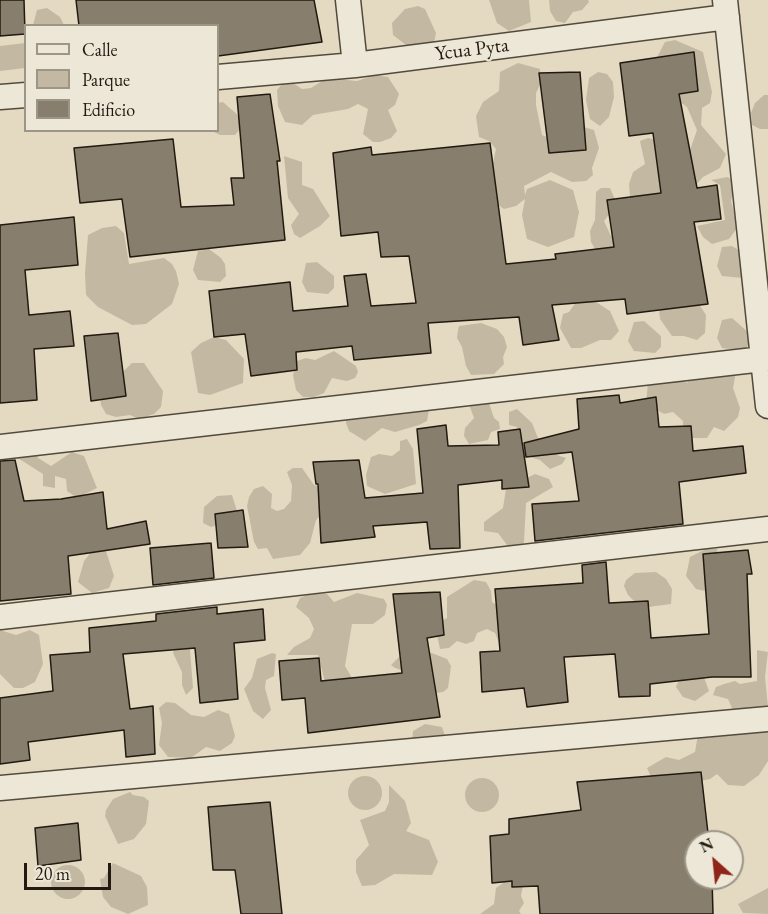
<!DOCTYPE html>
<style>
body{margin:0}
#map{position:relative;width:768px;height:914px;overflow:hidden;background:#e4dac1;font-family:"EB Garamond",serif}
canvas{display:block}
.legend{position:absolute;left:24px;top:24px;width:195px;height:108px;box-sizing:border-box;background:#ede7d7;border:2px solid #9c9588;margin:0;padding:8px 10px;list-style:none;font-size:18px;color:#221a11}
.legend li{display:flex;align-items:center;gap:12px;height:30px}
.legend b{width:30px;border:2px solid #9c9588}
.north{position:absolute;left:684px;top:830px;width:60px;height:60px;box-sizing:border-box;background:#ede7d7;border:2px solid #9c9588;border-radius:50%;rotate:333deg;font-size:16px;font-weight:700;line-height:24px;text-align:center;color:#221a11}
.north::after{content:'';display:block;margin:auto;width:21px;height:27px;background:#8f2418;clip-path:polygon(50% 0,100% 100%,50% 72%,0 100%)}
.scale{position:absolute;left:24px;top:863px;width:87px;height:27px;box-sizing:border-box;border:3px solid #221a11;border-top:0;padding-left:8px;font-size:18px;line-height:21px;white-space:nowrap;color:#221a11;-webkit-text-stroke:4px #ede7d7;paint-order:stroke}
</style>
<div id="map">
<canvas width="768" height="914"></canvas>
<ul class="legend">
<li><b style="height:8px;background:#ede7d7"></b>Calle</li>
<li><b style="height:16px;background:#c3b9a3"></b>Parque</li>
<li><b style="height:16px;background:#877e6d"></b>Edificio</li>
</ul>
<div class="north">N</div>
<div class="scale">20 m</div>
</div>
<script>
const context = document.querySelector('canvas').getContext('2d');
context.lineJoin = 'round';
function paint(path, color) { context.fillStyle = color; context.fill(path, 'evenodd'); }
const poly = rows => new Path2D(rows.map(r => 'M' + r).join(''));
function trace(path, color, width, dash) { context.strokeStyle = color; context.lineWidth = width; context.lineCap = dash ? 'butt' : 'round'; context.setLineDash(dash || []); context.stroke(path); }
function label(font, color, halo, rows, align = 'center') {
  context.font = font + ' "EB Garamond",serif'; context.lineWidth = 4.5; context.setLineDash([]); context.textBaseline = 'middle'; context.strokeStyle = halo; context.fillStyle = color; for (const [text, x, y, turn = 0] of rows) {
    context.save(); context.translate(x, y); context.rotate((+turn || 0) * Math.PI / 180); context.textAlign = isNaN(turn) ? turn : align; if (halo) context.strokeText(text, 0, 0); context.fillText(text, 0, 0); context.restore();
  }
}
const green = poly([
 [489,0,529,0,531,22,509,31,497,23],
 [549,0,588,0,589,2,582,10,573,12,565,23,556,21,550,11],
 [418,6,425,9,436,33,434,43,421,47,406,45,393,35,392,23,405,9],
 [47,8,60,17,64,25,33,25,37,10],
 [675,40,703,52,712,92,710,103,702,108,701,125,726,154,720,168,703,177,693,188,655,203,630,197,629,184,633,172,645,164,640,141,648,138,660,141,682,155,690,150,697,130,687,107,675,98,653,65,665,42],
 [25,43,25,68,0,71,0,46],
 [518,63,540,69,541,83,536,93,536,105,542,135,558,142,584,127,594,130,599,148,592,168,593,175,586,181,572,182,551,172,524,186,525,195,527,189,550,180,573,190,579,212,574,237,548,247,527,239,522,215,525,199,516,206,504,209,493,201,488,187,496,149,489,141,479,137,476,116,483,102,499,91,500,72],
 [598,72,607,74,613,82,614,97,609,117,600,126,590,119,586,100,589,78],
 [375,75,388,77,399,94,395,105,388,110,397,131,391,138,380,142,373,142,363,134,368,109,358,104,348,109,313,115,302,125,285,122,278,106,277,90,282,84,293,83,302,89,311,88,327,78,357,81],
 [764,95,768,95,768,129,760,129,752,125,751,113,755,103],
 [223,102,240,117,241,128,235,135,220,135,212,131,218,130,218,103],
 [284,156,302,162,302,185,313,189,330,216,320,226,300,238,294,234,291,225,299,214,288,198],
 [728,177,735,182,731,201,738,227,729,239,712,244,703,237,697,226,725,220,720,185,711,180],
 [601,188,610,188,617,204,604,221,611,236,627,234,657,238,597,252,591,242,590,231,595,220,596,192],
 [116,226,124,233,129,264,164,258,172,264,176,271,179,284,172,304,146,324,132,325,98,307,86,295,85,273,88,235,102,228],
 [732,246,745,254,743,278,722,276,717,266,722,247],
 [209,249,221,258,225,264,226,276,220,282,198,280,193,270,198,251],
 [317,262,334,276,334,288,328,294,307,292,302,282,306,263],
 [586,300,596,302,610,311,619,331,611,340,600,340,581,348,571,348,560,328,563,314,569,312,576,302],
 [697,301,706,315,705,333,697,340,684,336,672,336,660,319,659,310,663,303],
 [732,318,749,333,749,344,744,351,722,348,717,338,722,320],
 [644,321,661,336,661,347,655,353,634,351,628,341,634,322],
 [481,323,497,329,504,337,507,347,503,357,504,364,494,374,471,375,466,366,462,347,457,338,458,330,459,326],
 [214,337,226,340,244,359,243,383,210,395,198,393,191,352,201,343],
 [334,351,356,366,358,372,355,378,347,381,332,378,324,393,314,397,303,397,296,390,293,375,297,361,306,358,315,360],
 [703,358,736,372,733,388,740,408,738,417,724,431,714,427,707,438,692,438,683,430,683,421,673,412,664,414,646,404,648,382,679,377,687,383],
 [132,363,144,363,163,391,161,407,154,414,139,419,130,415,116,417,106,414,101,405,100,394],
 [474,400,489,403,494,418,499,422,500,429,491,432,488,440,469,444,464,436,465,428,474,418,470,407],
 [429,409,427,421,419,425,395,432,382,428,365,441,349,431,346,423,346,417],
 [517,409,532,423,538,438,557,447,557,455,566,458,562,464,550,469,540,460,530,457,517,427,509,425,509,412],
 [407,439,413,449,416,484,385,494,367,486,366,475,371,457,379,454,392,456,400,450,400,441],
 [35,446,38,458,51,466,72,452,84,456,97,488,77,498,67,491,66,479,55,476,55,488,43,486,43,474,13,455],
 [293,468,302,468,314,485,321,487,325,511,316,520,310,543,300,555,273,559,267,548,258,549,254,542,247,506,249,497,254,489,263,486,272,494,271,508,277,511,284,509,291,501,292,485,287,472],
 [535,474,549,479,553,487,526,503,524,542,520,549,510,549,498,533,484,531,484,522,503,508,506,489],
 [232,495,237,511,224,523,211,527,203,523,204,507,217,496],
 [96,546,106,551,114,576,109,588,92,593,78,582,84,561],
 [706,549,717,549,719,561,714,589,705,591,696,589,686,576,690,557],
 [656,572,666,579,672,589,671,604,641,608,628,595,624,586,626,580,635,573],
 [474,580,486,582,491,591,492,602,501,608,501,648,495,633,487,629,477,633,474,641,466,644,457,641,449,648,440,649,436,631,437,623,447,618,447,597],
 [311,593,327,594,334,602,357,593,384,599,387,605,385,615,373,624,352,624,345,666,352,678,327,690,318,655,287,655,294,647,310,638,314,629,309,618,296,607,300,598],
 [0,630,16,635,30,630,39,635,43,664,35,682,23,688,14,688,0,674],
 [191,633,190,650,193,688,186,695,182,685,182,672,173,653,177,642],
 [757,650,768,652,765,677,768,707,766,710,740,715,732,708,728,699,713,695,716,687,724,684,735,681,740,684,757,681],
 [429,652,447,659,451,666,448,688,443,692,436,693,428,679,395,668,391,665,401,655],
 [272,653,276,654,274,676,266,680,265,688,271,710,263,719,253,711,244,689,252,678,257,659],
 [702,672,709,691,695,701,683,697,676,687,682,673],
 [166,702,175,703,191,715,204,717,218,710,229,714,235,736,232,743,220,751,206,747,191,758,168,757,159,745,162,723,159,708],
 [425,724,442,727,446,739,412,743,413,731],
 [753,728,768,732,768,761,759,775,744,786,728,785,717,774,710,779,695,782,654,784,647,768,666,757,679,760,695,752,698,734],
 '348 793a17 17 0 1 1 34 0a17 17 0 1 1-34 0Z',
 '465 795a17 17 0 1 1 34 0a17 17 0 1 1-34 0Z',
 [389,785,405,801,411,823,406,831,429,840,438,862,432,875,394,874,375,885,362,886,356,872,356,860,369,845,360,820,385,811,389,802],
 [130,792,133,795,144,797,149,801,146,824,134,839,118,844,105,816,106,810,113,799],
 [113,863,141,876,147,887,148,905,128,914,111,907,103,897,100,879,104,878],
 '51 882a17 17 0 1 1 34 0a17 17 0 1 1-34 0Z',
 [505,870,524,880,521,896,524,903,519,911,521,914,480,914,494,904,496,888,503,883],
 [768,888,768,914,743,913,738,904]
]);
const building = poly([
 [0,0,24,0,25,34,0,36,0,0],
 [76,0,314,0,322,42,218,56,218,26,79,26,76,0],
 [694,52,698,91,679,94,697,188,717,185,721,219,694,222,708,304,627,314,625,299,552,305,559,340,523,345,519,317,428,323,431,353,354,360,352,346,296,352,297,370,251,376,245,334,214,337,209,291,290,282,293,311,348,306,344,276,366,274,371,306,416,303,409,256,381,257,378,232,341,236,333,153,371,147,372,155,490,143,506,264,556,259,555,254,614,247,607,200,661,193,653,133,629,136,620,63,694,52],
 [580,72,586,150,549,153,539,73,580,72],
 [270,94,280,161,277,161,285,240,130,257,122,199,80,203,74,148,173,139,181,207,234,205,231,178,244,178,237,97,270,94],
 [74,217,78,265,25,270,29,315,70,311,74,346,34,349,37,400,0,403,0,225,74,217],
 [118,333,126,396,91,401,84,336,118,333],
 [619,395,620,403,656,397,659,427,691,426,693,451,743,446,746,473,679,482,683,524,535,541,532,504,579,501,572,452,526,457,524,443,579,429,577,399,619,395],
 [446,425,448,446,499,445,498,432,520,429,529,487,502,489,502,480,458,485,460,548,430,549,427,522,373,526,375,537,321,543,318,484,316,484,313,462,359,460,365,498,423,493,417,429,446,425],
 [15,460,24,501,61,499,103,492,107,529,146,521,150,544,68,556,71,594,0,601,0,461,15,460],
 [243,510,248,547,218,548,215,514,243,510],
 [211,543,214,578,153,585,150,548,211,543],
 [748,550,752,574,747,574,751,677,712,677,650,684,650,696,619,697,615,654,564,657,568,702,527,707,524,688,482,692,480,652,500,651,495,589,583,583,582,565,606,562,609,603,648,601,651,638,709,634,703,554,748,550],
 [440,592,444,635,427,638,440,717,308,733,305,698,282,700,279,661,319,658,321,681,402,673,393,594,440,592],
 [217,607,217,614,263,609,265,640,234,643,238,699,200,703,195,648,123,654,130,709,153,706,155,754,126,757,124,730,28,742,30,760,0,764,0,698,53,691,50,655,90,652,89,628,156,621,156,614,217,607],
 [701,772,709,842,696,842,696,878,712,878,713,914,540,914,538,886,512,887,512,881,492,883,490,836,509,834,509,819,581,810,577,782,701,772],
 [270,802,282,914,241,914,235,870,213,870,208,807,270,802],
 [78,823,81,860,38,866,35,828,78,823]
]);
const street = poly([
 [348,0,355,65],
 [725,0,768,406],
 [218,77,355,65,727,17],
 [0,97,26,95],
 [0,447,763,359],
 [0,617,768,529],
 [0,788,768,719]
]);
const streetNames = [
 ["Ycua Pyta",472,50,-7]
];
paint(green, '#c3b9a3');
paint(building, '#877e6d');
trace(building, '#221a11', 1.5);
trace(street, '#524a3d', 27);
trace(street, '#ede7d7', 24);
label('20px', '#221a11', '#ede7d7', streetNames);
</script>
